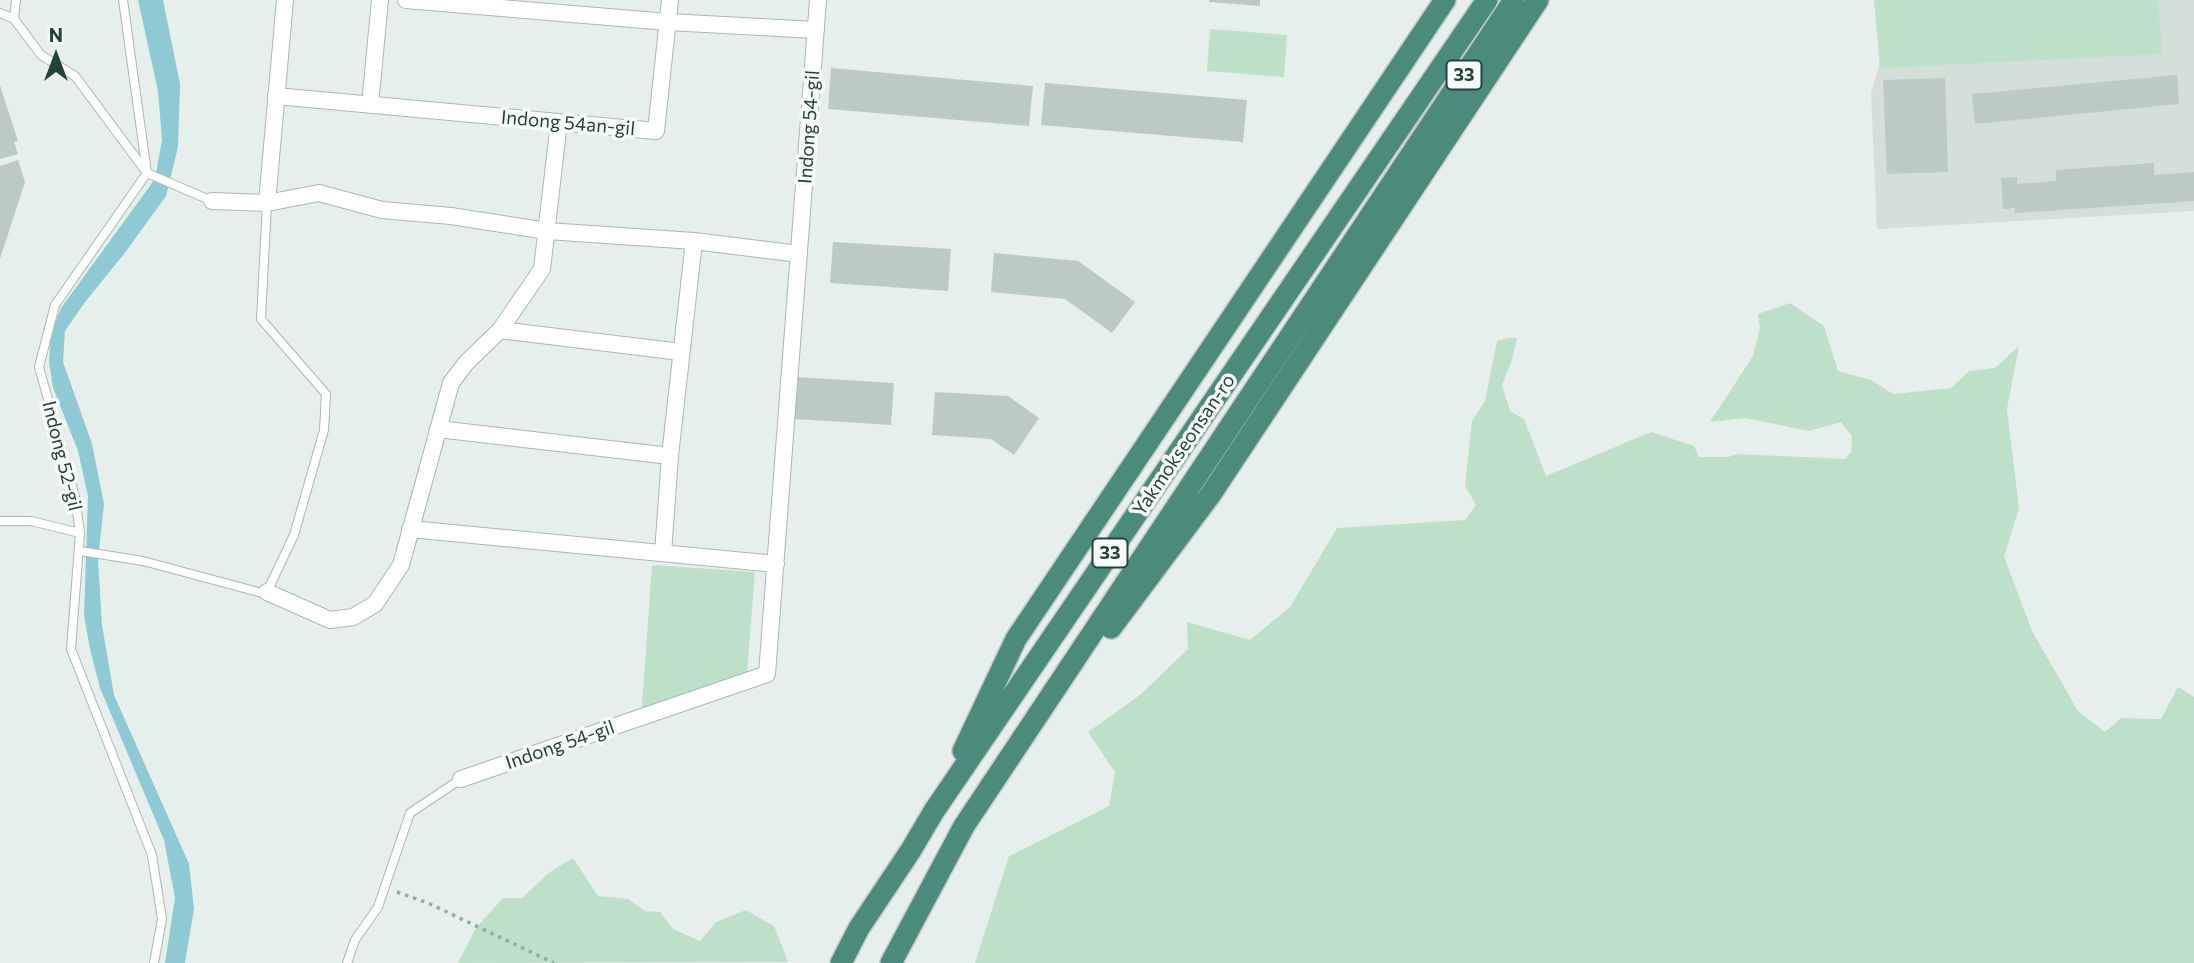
<!DOCTYPE html>
<style>
body{margin:0}
#map{position:relative;width:2194px;height:963px;overflow:hidden;background:#e6efeb;font-family:Commissioner,sans-serif}
canvas{display:block}
.north{position:absolute;left:21px;top:21px;width:70px;height:70px;-webkit-text-stroke:5px #f7fbf9;paint-order:stroke;rotate:0deg;font-size:19px;font-weight:700;line-height:28px;text-align:center;color:#24423a}
.north::after{content:'';display:block;margin:auto;width:24px;height:32px;background:#24423a;clip-path:polygon(50% 0,100% 100%,50% 72%,0 100%)}
</style>
<div id="map">
<canvas width="2194" height="963"></canvas>
<div class="north">N</div>
</div>
<script>
const context = document.querySelector('canvas').getContext('2d');
context.lineJoin = 'round';
function paint(path, color) { context.fillStyle = color; context.fill(path, 'evenodd'); }
const poly = rows => new Path2D(rows.map(r => 'M' + r).join(''));
function trace(path, color, width, dash) { context.strokeStyle = color; context.lineWidth = width; context.lineCap = dash ? 'butt' : 'round'; context.setLineDash(dash || []); context.stroke(path); }
function label(font, color, halo, rows, align = 'center') {
  context.font = font + ' Commissioner,sans-serif'; context.lineWidth = 7; context.setLineDash([]); context.textBaseline = 'middle'; context.strokeStyle = halo; context.fillStyle = color; for (const [text, x, y, turn = 0] of rows) {
    context.save(); context.translate(x, y); context.rotate((+turn || 0) * Math.PI / 180); context.textAlign = isNaN(turn) ? turn : align; if (halo) context.strokeText(text, 0, 0); context.fillText(text, 0, 0); context.restore();
  }
}
const built = poly([
 [1896,0,2194,0,2194,211,1877,229,1871,94]
]);
const green = poly([
 [1874,0,2158,0,2162,54,1880,68],
 [1210,29,1287,35,1284,77,1207,71],
 [1790,303,1824,326,1838,371,1871,380,1893,394,1951,388,1969,371,1995,368,2019,346,2007,409,2019,508,2004,557,2032,631,2078,711,2105,732,2121,718,2161,719,2178,687,2194,697,2194,963,975,963,1009,856,1109,806,1115,772,1088,732,1140,695,1188,649,1187,622,1250,640,1290,607,1337,528,1465,520,1476,505,1465,486,1472,421,1485,401,1497,341,1509,338,1517,338,1512,360,1502,385,1510,411,1524,419,1546,476,1651,432,1694,446,1699,457,1728,457,1737,454,1845,459,1851,452,1852,436,1841,422,1809,431,1746,418,1710,422,1753,356,1760,328,1758,314],
 [652,565,755,572,747,673,641,719],
 [573,858,598,896,628,899,645,911,660,912,673,929,700,941,716,922,746,910,774,926,788,962,458,963,476,928,503,898,522,898,550,872]
]);
const water = poly([
 [138,0,163,0,180,84,178,147,166,196,124,254,85,302,65,331,63,362,92,444,104,504,98,560,102,625,114,695,189,864,194,909,185,963,165,963,175,898,164,840,100,688,90,649,84,616,88,496,78,451,53,388,49,362,51,334,61,308,155,179,162,140,158,91]
]);
const building = poly([
 [1209,0,1260,0,1260,6,1209,2],
 [831,68,1033,86,1029,126,828,109],
 [2177,75,2179,104,1975,124,1972,94],
 [1945,78,1948,172,1887,174,1883,80],
 [1045,83,1247,100,1243,142,1041,125],
 [0,85,18,141,14,142,18,154,0,159],
 [18,160,25,182,0,259,0,166],
 [2154,163,2154,175,2194,172,2194,201,2015,213,2015,208,2003,209,2001,178,2017,177,2017,184,2056,181,2056,170],
 [833,242,951,249,948,291,830,283],
 [994,253,1078,261,1135,302,1112,333,1065,299,991,292],
 [796,377,894,383,891,425,794,419],
 [935,392,1008,396,1039,418,1014,455,991,439,932,435]
]);
const path = poly([
 [397,892,428,903,554,963]
]);
const service = poly([
 [123,0,147,173,55,305,39,367,75,497,80,533,71,649,152,855,162,919,154,963],
 [0,13,14,19,41,55,75,76,147,173,212,201],
 [14,19,16,0],
 [0,521,31,521,80,533],
 [80,551,143,561,266,594,294,535,324,430,326,394,261,319,267,203],
 [347,963,355,940,378,907,410,813,461,779]
]);
const minor = poly([
 [406,0,668,22,816,30],
 [276,96,656,131,670,0],
 [370,105,380,0],
 [212,201,267,203,319,193,382,210,451,216,547,231,694,241,799,254],
 [267,203,285,0],
 [500,330,681,352],
 [438,429,670,456],
 [410,529,776,564],
 [663,553,670,456,694,241],
 [267,592,330,620,353,617,375,604,401,565,451,383,466,363,500,330,542,269,559,122],
 [461,779,767,674,818,0]
]);
const trunk = poly([
 [1111,628,1211,494,1538,0],
 [963,751,1016,639,1445,0],
 [841,963,859,928,911,850,934,811,1487,0],
 [891,963,964,826,1514,0]
]);
const shields = [
 [1464,75,35],
 [1110,553,35]
];
const shieldNames = [
 ["33",1464,75],
 ["33",1110,553]
];
const streetNames = [
 ["Indong 54an-gil",568,123,5],
 ["Indong 54-gil",809,127,-86],
 ["Yakmokseonsan-ro",1184,445,-56],
 ["Indong 52-gil",62,456,76],
 ["Indong 54-gil",560,745,-19]
];
paint(built, '#d4dfda');
paint(green, '#bfe0c8');
paint(water, '#8ec9d4');
paint(building, '#bbcac4');
trace(service, '#a8b8b2', 10);
trace(minor, '#a8b8b2', 18);
trace(trunk, '#c2cac8', 24);
trace(path, '#86b3a5', 3.5, [3.5, 5]);
trace(service, '#fff', 8);
trace(minor, '#fff', 16);
trace(trunk, '#4c8a7c', 21);
for (const [x, y, w] of shields) { const box = new Path2D(); box.roundRect(x - w / 2, y - 14.5, w, 29, 5); context.fillStyle = '#f7fbf9'; context.fill(box); trace(box, '#24423a', 2); }
label('bold 18px', '#24423a', null, shieldNames);
label('19px', '#24423a', '#f7fbf9', streetNames);
</script>
